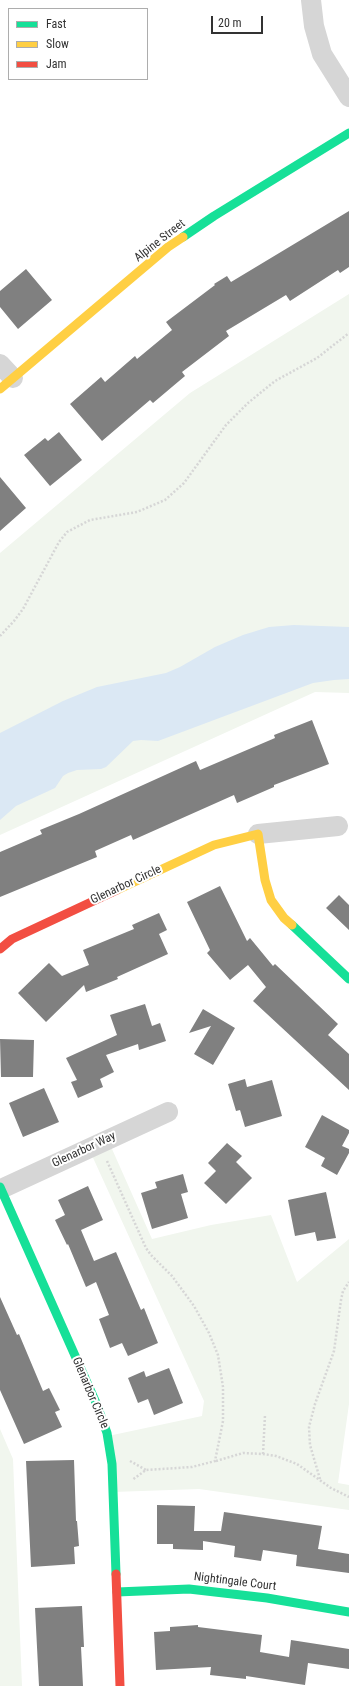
<!DOCTYPE html>
<style>
body{margin:0}
#map{position:relative;width:349px;height:1686px;overflow:hidden;background:#fff;font-family:"Roboto Condensed",sans-serif}
canvas{display:block}
.legend{position:absolute;left:8px;top:8px;width:140px;height:72px;box-sizing:border-box;background:#fff;border:1px solid #adadad;margin:0;padding:5px 7px;list-style:none;font-size:12px;color:#323232}
.legend li{display:flex;align-items:center;gap:8px;height:20px}
.legend b{width:20px;border:1px solid #adadad}
.scale{position:absolute;left:211px;top:16px;width:52px;height:18px;box-sizing:border-box;border:2px solid #323232;border-top:0;padding-left:5px;font-size:12px;line-height:14px;white-space:nowrap;color:#323232;-webkit-text-stroke:3px #fff;paint-order:stroke}
</style>
<div id="map">
<canvas width="349" height="1686"></canvas>
<ul class="legend">
<li><b style="height:5px;background:#16e098"></b>Fast</li>
<li><b style="height:5px;background:#ffcf43"></b>Slow</li>
<li><b style="height:5px;background:#f24e42"></b>Jam</li>
</ul>
<div class="scale">20 m</div>
</div>
<script>
const context = document.querySelector('canvas').getContext('2d');
context.lineJoin = 'round';
function paint(path, color) { context.fillStyle = color; context.fill(path, 'evenodd'); }
const poly = rows => new Path2D(rows.map(r => 'M' + r).join(''));
function trace(path, color, width, dash) { context.strokeStyle = color; context.lineWidth = width; context.lineCap = dash ? 'butt' : 'round'; context.setLineDash(dash || []); context.stroke(path); }
function label(font, color, halo, rows, align = 'center') {
  context.font = font + ' "Roboto Condensed",sans-serif'; context.lineWidth = 4; context.setLineDash([]); context.textBaseline = 'middle'; context.strokeStyle = halo; context.fillStyle = color; for (const [text, x, y, turn = 0] of rows) {
    context.save(); context.translate(x, y); context.rotate((+turn || 0) * Math.PI / 180); context.textAlign = isNaN(turn) ? turn : align; if (halo) context.strokeText(text, 0, 0); context.fillText(text, 0, 0); context.restore();
  }
}
const green = poly([
 [349,294,349,693,315,692,0,835,0,553,190,393],
 [108,1140,152,1239,211,1225,271,1215,297,1282,349,1239,349,1404,338,1483,349,1485,349,1510,199,1489,113,1492,108,1436,202,1416,204,1401,89,1149],
 [0,1429,13,1459,22,1686,0,1686]
]);
const water = poly([
 [294,625,349,627,349,679,334,680,313,683,158,741,141,740,133,741,106,767,101,769,77,770,68,773,63,776,55,788,16,806,0,820,0,733,63,701,97,687,166,673,180,667,215,647,243,635,269,627]
]);
const building = poly([
 [349,211,349,267,340,273,338,270,290,301,286,295,226,331,229,336,182,372,185,376,153,403,150,400,102,441,70,404,101,377,105,382,135,356,137,359,172,330,166,322,215,285,214,284,227,276,231,282],
 [26,269,52,300,18,329,0,307,0,291],
 [59,432,82,460,50,486,24,455,45,438,48,441],
 [0,477,26,508,0,531],
 [312,720,329,764,274,785,274,787,237,803,234,795,133,840,131,835,95,851,97,857,0,897,0,852,42,834,40,830,79,814,196,761,200,770,275,738,274,735],
 [220,886,247,941,250,938,273,966,275,964,338,1024,328,1035,349,1054,349,1090,253,1001,266,987,248,965,230,980,207,953,210,950,187,902],
 [339,895,349,905,349,930,326,908],
 [159,913,167,930,159,934,168,954,117,977,118,979,86,992,84,985,46,1022,18,993,49,963,62,976,89,965,83,950,134,929,132,925],
 [145,1004,152,1026,160,1023,166,1041,139,1050,138,1044,106,1055,114,1072,100,1079,103,1087,78,1098,71,1082,77,1080,66,1058,117,1035,110,1015],
 [203,1009,235,1028,213,1065,194,1054,211,1026,189,1033],
 [0,1039,34,1040,33,1077,1,1077],
 [245,1079,247,1087,272,1080,282,1116,245,1127,240,1110,236,1111,228,1084],
 [44,1088,59,1122,23,1137,9,1103],
 [322,1115,349,1130,349,1133,342,1146,349,1149,349,1153,337,1175,321,1166,325,1158,305,1147],
 [227,1143,242,1156,236,1162,252,1178,226,1204,204,1183,216,1171,208,1163],
 [183,1174,188,1192,181,1194,188,1218,152,1229,141,1193,157,1188,155,1182],
 [88,1186,103,1220,81,1230,94,1261,116,1252,141,1310,144,1308,158,1343,128,1356,122,1343,110,1348,99,1319,109,1315,96,1282,86,1287,68,1244,67,1245,55,1220,65,1215,58,1200],
 [326,1192,336,1238,317,1241,315,1232,295,1236,288,1200],
 [0,1297,17,1335,19,1334,43,1391,49,1388,60,1410,55,1412,62,1427,24,1444,0,1390],
 [169,1368,183,1403,154,1415,148,1399,138,1403,128,1378,144,1371,146,1377],
 [74,1460,76,1521,77,1521,79,1546,74,1547,75,1564,31,1567,26,1461],
 [157,1505,195,1506,194,1531,221,1531,224,1512,322,1526,318,1549,349,1554,349,1573,296,1566,297,1555,263,1550,261,1561,234,1557,235,1546,203,1541,203,1550,173,1549,173,1544,157,1544],
 [82,1606,84,1647,81,1647,83,1686,39,1686,35,1608],
 [198,1625,198,1627,262,1635,260,1652,289,1657,291,1640,349,1649,349,1669,308,1663,305,1685,246,1676,246,1679,210,1675,211,1667,156,1670,154,1632,170,1631,170,1627]
]);
const path = poly([
 [46,8,46,9],
 [0,636,14,621,23,609,59,542,67,532,90,520,137,512,165,500,184,483,226,425,248,403,275,381,317,358,349,333],
 [107,1161,146,1248,151,1255,172,1276,194,1306,209,1333,218,1355,223,1387,223,1421,215,1461,192,1467,146,1470,132,1480],
 [263,1454,265,1415],
 [130,1461,146,1470],
 [216,1461,243,1453,263,1454,276,1456,297,1464,331,1488,349,1497],
 [320,1479,310,1445,309,1427,315,1404,334,1351,341,1300,343,1291,349,1282]
]);
const street = poly([
 [311,0,314,26,322,54,349,97],
 [0,364,13,378],
 [258,834,338,826],
 [1,1189,168,1112]
]);
const fast = poly([
 [183,237,214,216,349,133],
 [292,925,349,979],
 [0,1187,97,1405,107,1433,112,1464,116,1574],
 [117,1592,189,1589,267,1598,349,1612]
]);
const slow = poly([
 [0,389,168,247,183,237],
 [117,890,214,845,258,834,265,880,271,900,284,918,292,925]
]);
const jam = poly([
 [0,949,12,939,117,890],
 [116,1574,120,1686]
]);
const streetNames = [
 ["Alpine Street",160,241,-38],
 ["Glenarbor Circle",126,885,-25],
 ["Glenarbor Way",84,1150,-25],
 ["Glenarbor Circle",90,1393,67],
 ["Nightingale Court",235,1582,7]
];
paint(green, '#f1f6ee');
paint(water, '#dbe8f4');
paint(building, '#808080');
trace(path, '#d6d6d6', 2.5, [2, 2]);
trace(street, '#d6d6d6', 20);
trace(fast, '#16e098', 9);
trace(slow, '#ffcf43', 9);
trace(jam, '#f24e42', 9);
label('12px', '#323232', '#fff', streetNames);
</script>
